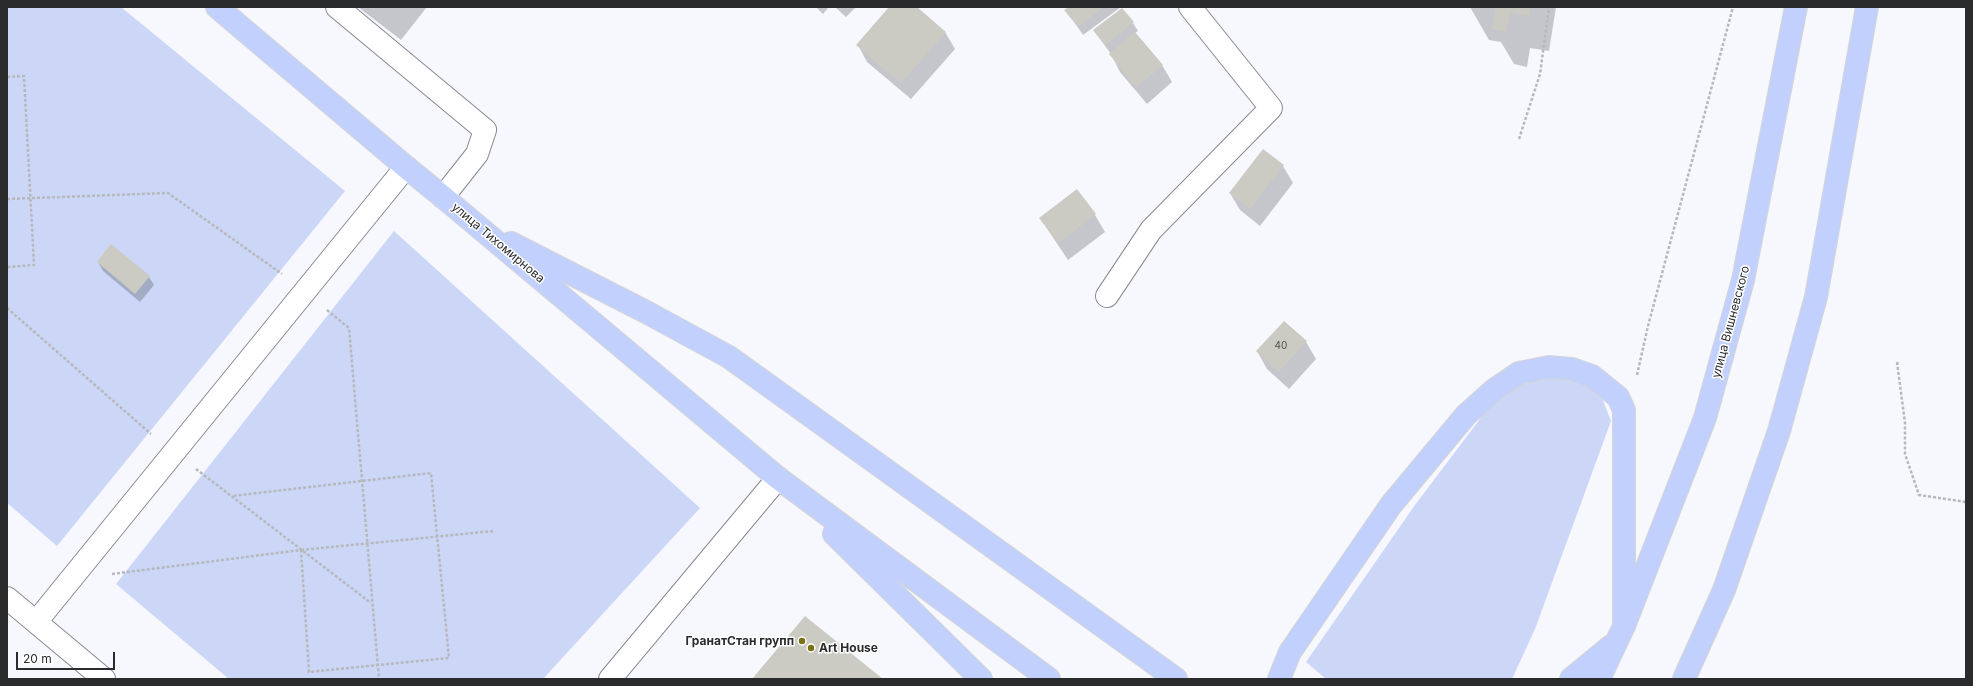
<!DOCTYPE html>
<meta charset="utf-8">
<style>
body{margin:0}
#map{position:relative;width:1973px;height:686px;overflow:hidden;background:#f6f8fe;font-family:Inter,sans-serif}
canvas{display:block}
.frame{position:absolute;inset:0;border:8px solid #2a2b2d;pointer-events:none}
.scale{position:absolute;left:16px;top:652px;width:99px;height:18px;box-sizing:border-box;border:2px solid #2a2b2d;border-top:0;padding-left:5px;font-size:12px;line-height:14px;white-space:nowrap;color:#2a2b2d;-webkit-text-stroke:3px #fff;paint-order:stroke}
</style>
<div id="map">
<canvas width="1973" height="686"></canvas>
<div class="frame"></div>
<div class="scale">20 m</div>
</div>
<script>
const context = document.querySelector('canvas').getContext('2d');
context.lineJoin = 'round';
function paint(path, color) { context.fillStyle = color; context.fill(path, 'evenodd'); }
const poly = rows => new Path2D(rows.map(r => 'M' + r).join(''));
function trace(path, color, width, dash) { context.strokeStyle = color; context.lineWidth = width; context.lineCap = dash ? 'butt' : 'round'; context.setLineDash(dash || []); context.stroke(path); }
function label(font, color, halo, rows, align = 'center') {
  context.font = font + ' Inter,sans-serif'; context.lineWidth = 3; context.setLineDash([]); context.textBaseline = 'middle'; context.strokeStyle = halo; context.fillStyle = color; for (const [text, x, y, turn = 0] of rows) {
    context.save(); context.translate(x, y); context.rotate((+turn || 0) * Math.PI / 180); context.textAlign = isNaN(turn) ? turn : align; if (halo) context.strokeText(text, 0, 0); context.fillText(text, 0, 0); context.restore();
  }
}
const green = poly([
 [7,7,121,7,345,191,57,546,7,503],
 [394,231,700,508,543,679,229,679,116,584],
 [1539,377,1565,377,1585,384,1602,398,1611,421,1535,629,1512,679,1326,679,1306,662,1415,505,1483,415,1515,385]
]);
const shadow = poly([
 [358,7,427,7,401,40],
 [816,7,829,7,823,14],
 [835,7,856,7,846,17],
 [890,7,916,7,945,32,955,49,911,99,867,62,858,45],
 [1070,7,1121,7,1083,35,1066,10],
 [1470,7,1556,7,1549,51,1530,48,1527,67,1514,64,1501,42,1489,40],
 [1133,23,1138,31,1135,33,1162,65,1172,82,1147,104,1120,72,1111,54,1094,31],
 [1263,150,1283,166,1293,183,1260,226,1240,210,1230,193],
 [1077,190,1095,215,1105,232,1068,260,1040,218],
 [111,246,149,277,154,285,140,302,103,271,98,262],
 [1306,342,1316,359,1289,389,1267,369,1257,351]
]);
const building = poly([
 [889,7,917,7,946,32,901,83,856,45],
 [1069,7,1104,7,1078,27,1064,10],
 [1489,7,1530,7,1529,16,1510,12,1506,32,1492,29,1496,9],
 [1122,8,1134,22,1105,45,1093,30],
 [1135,32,1163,65,1136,87,1109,54],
 [1263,149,1284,165,1250,209,1229,193],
 [1077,189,1096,214,1058,243,1039,218],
 [111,244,150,276,135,294,97,262],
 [1284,321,1307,341,1278,372,1256,351],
 [805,616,883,679,752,679]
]);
const path = poly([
 [7,77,24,76,34,265,7,267],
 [1519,139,1540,74,1549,7],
 [7,199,168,193,282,274],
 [7,308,151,434],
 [327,310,349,328,379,679],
 [1897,362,1905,423,1905,454,1919,495,1966,502],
 [1637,375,1648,326,1733,7],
 [196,469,371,603],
 [301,550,494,531],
 [112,574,301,550,309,672,449,658,431,473,232,496]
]);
const minor = poly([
 [337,7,485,130,477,154,443,197],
 [1107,296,1151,230,1271,108,1190,7],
 [7,598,104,679],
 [36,622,406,167],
 [610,679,778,478]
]);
const major = poly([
 [217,7,406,167,443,197,778,478,1049,679],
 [511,243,648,313,729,357,1176,679],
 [834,534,981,679],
 [1279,679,1290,652,1391,505,1466,415,1494,390,1519,373,1549,367,1572,369,1592,376,1618,397,1624,410,1624,626],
 [1571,679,1611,646],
 [1599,679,1624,626,1705,418,1743,280,1796,7],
 [1684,679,1724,590,1779,431,1816,297,1867,7]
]);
const markers = [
 [802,641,4,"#7c7213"],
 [811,648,4,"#7c7213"]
];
const numberNames = [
 ["40",1281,346]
];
const streetNames = [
 ["улица Тихомирнова",498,243,40],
 ["улица Вишневского",1731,322,-75]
];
const poiNames = [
 ["ГранатСтан групп",794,641],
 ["Art House",819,648,"left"]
];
paint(green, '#ccd7f7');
paint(shadow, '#0003');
paint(building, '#cbcac3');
trace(minor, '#888a91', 24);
trace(major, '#d4d5d5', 24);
trace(path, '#b6b8bc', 2.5, [3, 2]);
trace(minor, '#fff', 22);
trace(major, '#c2d0fe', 22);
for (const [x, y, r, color] of markers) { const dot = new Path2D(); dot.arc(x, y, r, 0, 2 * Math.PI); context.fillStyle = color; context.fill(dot); trace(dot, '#fff', 1.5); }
label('10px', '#525352', null, numberNames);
label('12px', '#2a2b2d', '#fff', streetNames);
label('bold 12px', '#2a2b2d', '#fff', poiNames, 'right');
</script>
